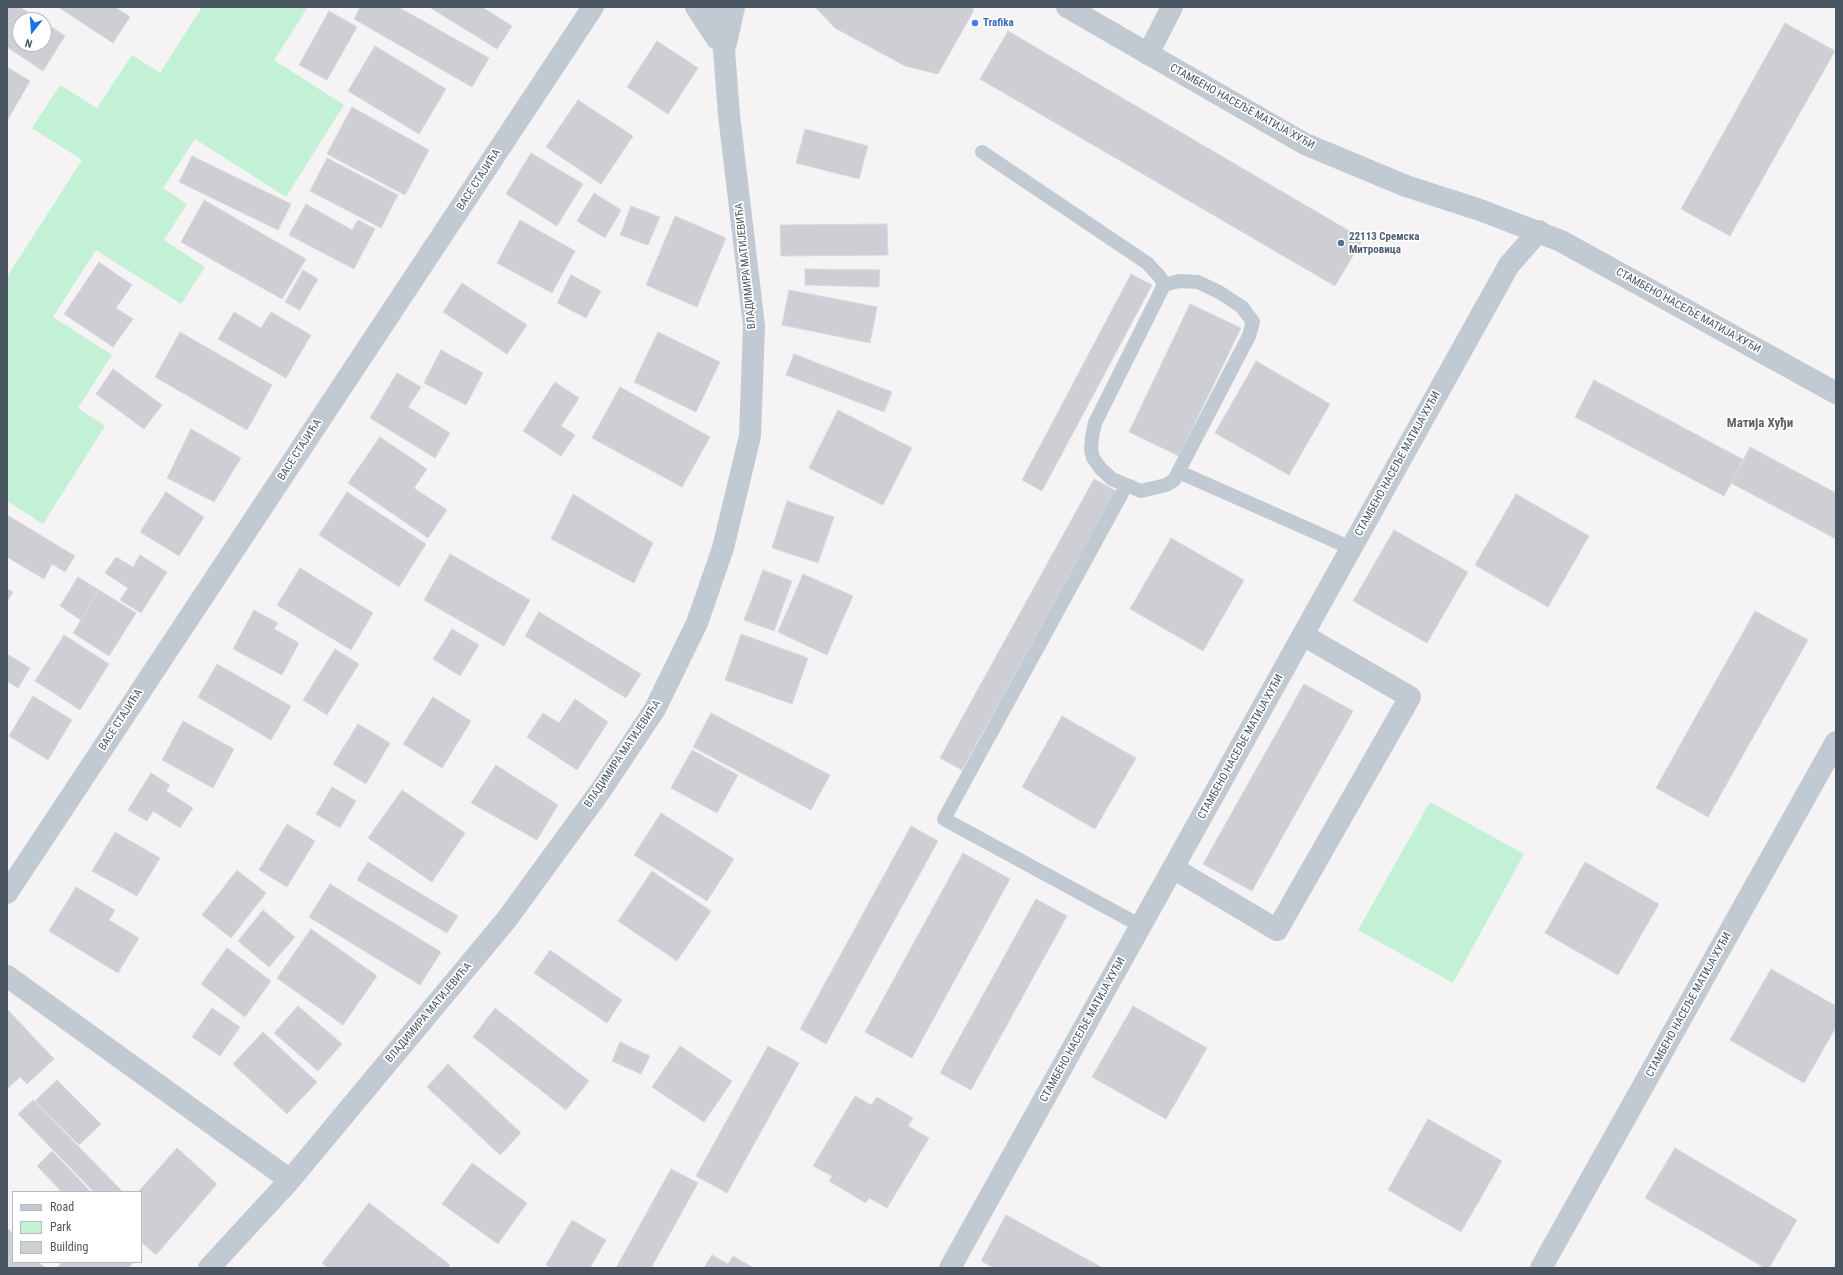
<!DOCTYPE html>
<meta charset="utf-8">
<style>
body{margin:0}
#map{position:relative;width:1843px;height:1275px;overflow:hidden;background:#f5f3f3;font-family:"Roboto Condensed",sans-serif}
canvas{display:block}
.frame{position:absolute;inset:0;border:8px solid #4a5661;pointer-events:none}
.legend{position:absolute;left:12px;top:1191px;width:130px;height:72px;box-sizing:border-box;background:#fff;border:1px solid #b7bbc0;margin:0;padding:5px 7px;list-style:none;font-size:12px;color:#4a5661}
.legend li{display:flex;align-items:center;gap:8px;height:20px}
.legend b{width:20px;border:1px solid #b7bbc0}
.north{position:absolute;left:12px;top:12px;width:40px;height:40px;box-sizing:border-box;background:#fff;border:1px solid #b7bbc0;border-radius:50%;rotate:197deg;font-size:11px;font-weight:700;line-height:16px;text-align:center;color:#4a5661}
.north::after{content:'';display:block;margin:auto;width:14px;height:18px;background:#1a73e8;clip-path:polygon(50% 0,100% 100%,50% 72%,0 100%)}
</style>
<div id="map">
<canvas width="1843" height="1275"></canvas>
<div class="frame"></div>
<ul class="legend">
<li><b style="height:5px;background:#c1cad2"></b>Road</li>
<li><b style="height:11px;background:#c3f1d5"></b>Park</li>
<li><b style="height:11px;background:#cdcfd5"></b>Building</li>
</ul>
<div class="north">N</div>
</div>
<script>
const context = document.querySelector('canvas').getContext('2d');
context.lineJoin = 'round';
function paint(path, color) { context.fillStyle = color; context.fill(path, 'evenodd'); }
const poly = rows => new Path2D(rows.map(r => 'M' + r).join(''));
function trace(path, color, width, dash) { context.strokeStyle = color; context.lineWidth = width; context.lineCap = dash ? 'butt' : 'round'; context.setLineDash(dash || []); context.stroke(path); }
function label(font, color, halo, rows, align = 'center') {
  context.font = font + ' "Roboto Condensed",sans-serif'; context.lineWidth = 3.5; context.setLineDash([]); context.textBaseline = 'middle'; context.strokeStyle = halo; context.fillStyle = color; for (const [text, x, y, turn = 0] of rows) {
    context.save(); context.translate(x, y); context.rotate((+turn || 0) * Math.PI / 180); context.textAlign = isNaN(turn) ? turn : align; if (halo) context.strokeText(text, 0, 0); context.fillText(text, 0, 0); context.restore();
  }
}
const green = poly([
 [202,7,308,7,274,60,344,105,286,197,195,139,163,188,187,204,164,240,205,267,181,304,96,250,53,317,112,355,78,408,105,426,43,524,7,501,7,277,82,160,32,128,60,85,97,108,132,55,160,73],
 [1430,802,1524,854,1453,983,1358,930]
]);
const building = poly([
 [8,7,20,7,40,20,20,20,20,44,44,44,44,22,65,36,43,71,7,47,8,7],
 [58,7,115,7,130,17,113,43,58,7],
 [360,7,398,7,489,58,472,87,354,19,360,7],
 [429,7,482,7,512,26,497,49,429,7],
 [815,7,971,7,974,10,938,74,905,66,835,28,815,7],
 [329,11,357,27,327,80,299,65,329,11],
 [1785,23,1835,51,1730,236,1681,209,1785,23],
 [1008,31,1363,239,1335,286,980,79,1008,31],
 [657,41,698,68,668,114,627,87,657,41],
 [375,46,446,89,419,134,348,91,375,46],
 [7,67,30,81,7,121,7,67],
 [578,100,633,136,601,184,546,147,578,100],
 [352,107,429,150,405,195,327,154,352,107],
 [805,129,868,146,859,179,796,163,805,129],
 [531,153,583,184,557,226,506,194,531,153],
 [192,156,291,204,278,230,179,182,192,156],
 [327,158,398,195,381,228,310,191,327,158],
 [594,193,621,210,605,238,577,221,594,193],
 [204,200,306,259,282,299,181,242,204,200],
 [306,204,352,230,358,220,375,229,354,269,289,235,306,204],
 [631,206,660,217,648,245,620,235,631,206],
 [675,216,726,238,697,307,646,285,675,216],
 [520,220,575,251,552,293,497,263,520,220],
 [887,224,888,255,781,256,780,225,887,224],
 [99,262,132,285,116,308,133,319,113,347,64,314,99,262],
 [805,269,880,270,879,287,805,285,805,269],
 [303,270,318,279,300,310,285,302,303,270],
 [1131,274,1152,285,1042,491,1022,480,1131,274],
 [571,275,601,291,586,318,557,303,571,275],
 [462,283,527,325,507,354,443,312,462,283],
 [789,290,877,307,870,343,782,325,789,290],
 [1190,304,1241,328,1179,456,1129,432,1190,304],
 [234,312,261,328,271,312,311,335,286,378,218,339,234,312],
 [180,332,272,385,247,430,155,377,180,332],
 [658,332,720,362,696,412,634,382,658,332],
 [441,350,483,373,466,405,424,383,441,350],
 [794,354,892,392,884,412,786,375,794,354],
 [1256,361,1330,404,1289,475,1215,433,1256,361],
 [113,369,162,405,144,429,96,394,113,369],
 [397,373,421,387,408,407,450,433,435,458,370,418,397,373],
 [1594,380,1744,460,1724,496,1575,417,1594,380],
 [555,382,579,398,561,426,575,435,561,456,523,431,555,382],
 [620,387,710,437,682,487,592,438,620,387],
 [838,410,912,448,883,505,809,468,838,410],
 [191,429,241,458,214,502,167,478,191,429],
 [380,437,427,469,414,488,447,510,428,538,348,483,380,437],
 [1750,447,1836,493,1836,539,1731,483,1750,447],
 [1094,479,1116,491,962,770,940,758,1094,479],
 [166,492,204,517,179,556,140,532,166,492],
 [347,492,426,544,399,587,319,535,347,492],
 [573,494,653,543,634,583,551,539,573,494],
 [1516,494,1589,536,1548,607,1475,565,1516,494],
 [787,501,834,517,818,563,772,548,787,501],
 [7,515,75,556,65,572,52,564,44,579,7,557,7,515],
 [1394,530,1468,572,1427,643,1353,601,1394,530],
 [1171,538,1244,580,1203,651,1130,609,1171,538],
 [450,554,530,600,504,646,424,600,450,554],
 [140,555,167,572,141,613,120,600,128,588,105,573,116,557,133,567,140,555],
 [300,568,373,613,351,650,277,605,300,568],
 [763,570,792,581,774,631,744,620,763,570],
 [803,574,853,596,827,655,778,632,803,574],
 [78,577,99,590,81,620,60,606,78,577],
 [7,589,13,592,7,602,7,589],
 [99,590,136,613,109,656,73,633,99,590],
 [254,610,278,623,274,629,299,643,282,675,233,649,254,610],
 [1755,611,1808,640,1708,817,1656,788,1755,611],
 [539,612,641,674,626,698,525,636,539,612],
 [452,629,479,645,460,676,433,659,452,629],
 [741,634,808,658,792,704,725,680,741,634],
 [64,635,109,664,80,710,35,681,64,635],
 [335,649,359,664,327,715,303,700,335,649],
 [7,654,30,668,18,688,7,681,7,654],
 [217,664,291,706,271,740,198,697,217,664],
 [1304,684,1353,711,1252,891,1203,864,1304,684],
 [33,696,72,720,48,760,9,736,33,696],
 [433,697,471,721,442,768,403,744,433,697],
 [575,699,608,722,577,770,527,737,543,713,559,723,575,699],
 [711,713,830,775,811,810,693,747,711,713],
 [1062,716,1136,758,1095,829,1022,787,1062,716],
 [183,721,234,749,213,788,162,760,183,721],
 [358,724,390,743,366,784,333,764,358,724],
 [692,750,738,775,717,813,671,788,692,750],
 [496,765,558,805,537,840,471,803,496,765],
 [151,773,170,785,166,791,193,808,180,828,153,811,147,821,128,810,151,773],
 [332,787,356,801,340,828,316,814,332,787],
 [402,790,465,833,432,882,368,838,402,790],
 [661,813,734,859,707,901,634,855,661,813],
 [287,824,315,841,287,887,259,870,287,824],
 [911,826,938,841,826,1044,800,1029,911,826],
 [115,832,160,858,137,896,92,871,115,832],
 [963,853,1010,879,912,1058,865,1032,963,853],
 [368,862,458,916,447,933,357,880,368,862],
 [1585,862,1659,904,1618,975,1545,933,1585,862],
 [237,870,266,893,231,938,202,915,237,870],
 [652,871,711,911,677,961,618,921,652,871],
 [330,884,441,952,420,985,309,917,330,884],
 [76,887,115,910,109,920,139,938,118,973,49,931,76,887],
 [1036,899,1067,916,971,1090,940,1073,1036,899],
 [263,910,295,937,269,967,238,941,263,910],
 [311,929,377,976,343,1025,277,978,311,929],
 [227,948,271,981,245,1017,201,984,227,948],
 [550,950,622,1000,607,1023,534,973,550,950],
 [1771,969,1836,1006,1836,1027,1804,1083,1730,1040,1771,969],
 [298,1006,342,1044,318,1071,274,1033,298,1006],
 [1133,1006,1207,1048,1166,1119,1092,1077,1133,1006],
 [212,1008,240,1027,220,1056,192,1037,212,1008],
 [495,1008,589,1081,566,1110,473,1037,495,1008],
 [7,1009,54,1059,27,1084,20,1077,7,1089,7,1009],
 [263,1032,317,1082,287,1114,233,1064,263,1032],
 [620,1042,650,1056,641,1074,612,1061,620,1042],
 [680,1046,732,1081,704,1122,652,1087,680,1046],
 [768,1046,799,1063,727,1193,696,1176,768,1046],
 [448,1064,521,1133,500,1155,427,1087,448,1064],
 [57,1080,101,1124,79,1145,35,1101,57,1080],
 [855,1096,871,1105,877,1097,913,1118,908,1126,929,1138,887,1208,869,1198,866,1203,829,1181,832,1176,813,1166,855,1096],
 [33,1100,123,1192,94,1192,18,1114,33,1100],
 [1428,1119,1502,1161,1461,1232,1388,1190,1428,1119],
 [177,1148,217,1184,156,1255,141,1242,141,1192,138,1192,177,1148],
 [1675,1148,1797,1220,1769,1268,1765,1268,1645,1198,1675,1148],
 [52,1151,91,1192,62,1192,37,1166,52,1151],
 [472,1163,527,1203,498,1244,442,1204,472,1163],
 [671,1169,698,1183,651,1268,616,1268,671,1169],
 [369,1203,450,1265,448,1268,328,1268,322,1263,369,1203],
 [1006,1215,1103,1268,994,1268,981,1261,1006,1215],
 [572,1220,606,1240,590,1268,551,1268,546,1265,572,1220],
 [7,1228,13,1234,13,1262,39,1262,45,1268,7,1268,7,1228],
 [712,1255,728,1264,733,1256,754,1268,704,1268,712,1255],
 [62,1262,134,1262,128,1268,57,1268,62,1262]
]);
const service = poly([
 [982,152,1147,263,1160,277,1164,285],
 [1179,281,1198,282,1219,292,1242,307,1253,322,1249,336,1174,480,1166,485,1141,491,1112,479,1101,469,1093,458,1091,449,1092,437,1095,423,1164,285,1179,281],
 [1179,472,1351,548],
 [1126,486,944,819,1141,926]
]);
const minor = poly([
 [696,7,717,39],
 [1067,7,1305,144,1406,186,1480,210,1561,241,1836,393],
 [726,43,734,7],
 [1148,54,1172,7],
 [1173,868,1277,930,1410,697,1303,635],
 [7,893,593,7],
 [7,976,290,1180],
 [209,1268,290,1180,507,919,601,790,655,709,697,623,723,548,750,436,754,326,729,115,724,50,716,7],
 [950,1268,1509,265,1539,231],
 [1541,1268,1836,742]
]);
const markers = [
 [975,23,4,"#3f7fe0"],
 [1341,243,4,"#5c6f8a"]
];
const shopNames = [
 ["Trafika",983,23]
];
const streetNames = [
 ["СТАМБЕНО НАСЕЉЕ МАТИЈА ХУЂИ",1242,107,29],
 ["ВАСЕ СТАЈИЋА",479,180,-57],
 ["ВЛАДИМИРА МАТИЈЕВИЋА",746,266,-96],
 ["СТАМБЕНО НАСЕЉЕ МАТИЈА ХУЂИ",1688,311,29],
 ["ВАСЕ СТАЈИЋА",300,450,-57],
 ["СТАМБЕНО НАСЕЉЕ МАТИЈА ХУЂИ",1398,464,-61],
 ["ВАСЕ СТАЈИЋА",121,720,-57],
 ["СТАМБЕНО НАСЕЉЕ МАТИЈА ХУЂИ",1241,747,-61],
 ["ВЛАДИМИРА МАТИЈЕВИЋА",623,754,-56],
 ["СТАМБЕНО НАСЕЉЕ МАТИЈА ХУЂИ",1689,1005,-61],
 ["ВЛАДИМИРА МАТИЈЕВИЋА",429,1013,-50],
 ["СТАМБЕНО НАСЕЉЕ МАТИЈА ХУЂИ",1083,1030,-61]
];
const serviceNames = [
 ["22113 Сремска",1349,237],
 ["Митровица",1349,250]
];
const quarterNames = [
 ["Матија Хуђи",1760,424]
];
paint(green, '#c3f1d5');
paint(building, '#cdcfd5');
trace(building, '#d7d9de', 1);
trace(service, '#c1cad2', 14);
trace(minor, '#c1cad2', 22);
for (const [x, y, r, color] of markers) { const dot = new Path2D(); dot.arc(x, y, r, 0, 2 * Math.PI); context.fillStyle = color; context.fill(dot); trace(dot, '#fff', 1.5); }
label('bold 11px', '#366cbe', '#fff', shopNames, 'left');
label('11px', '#4a5661', '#fff', streetNames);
label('bold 11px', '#4e5e75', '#fff', serviceNames, 'left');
label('bold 13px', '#5f6368', '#fff', quarterNames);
</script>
